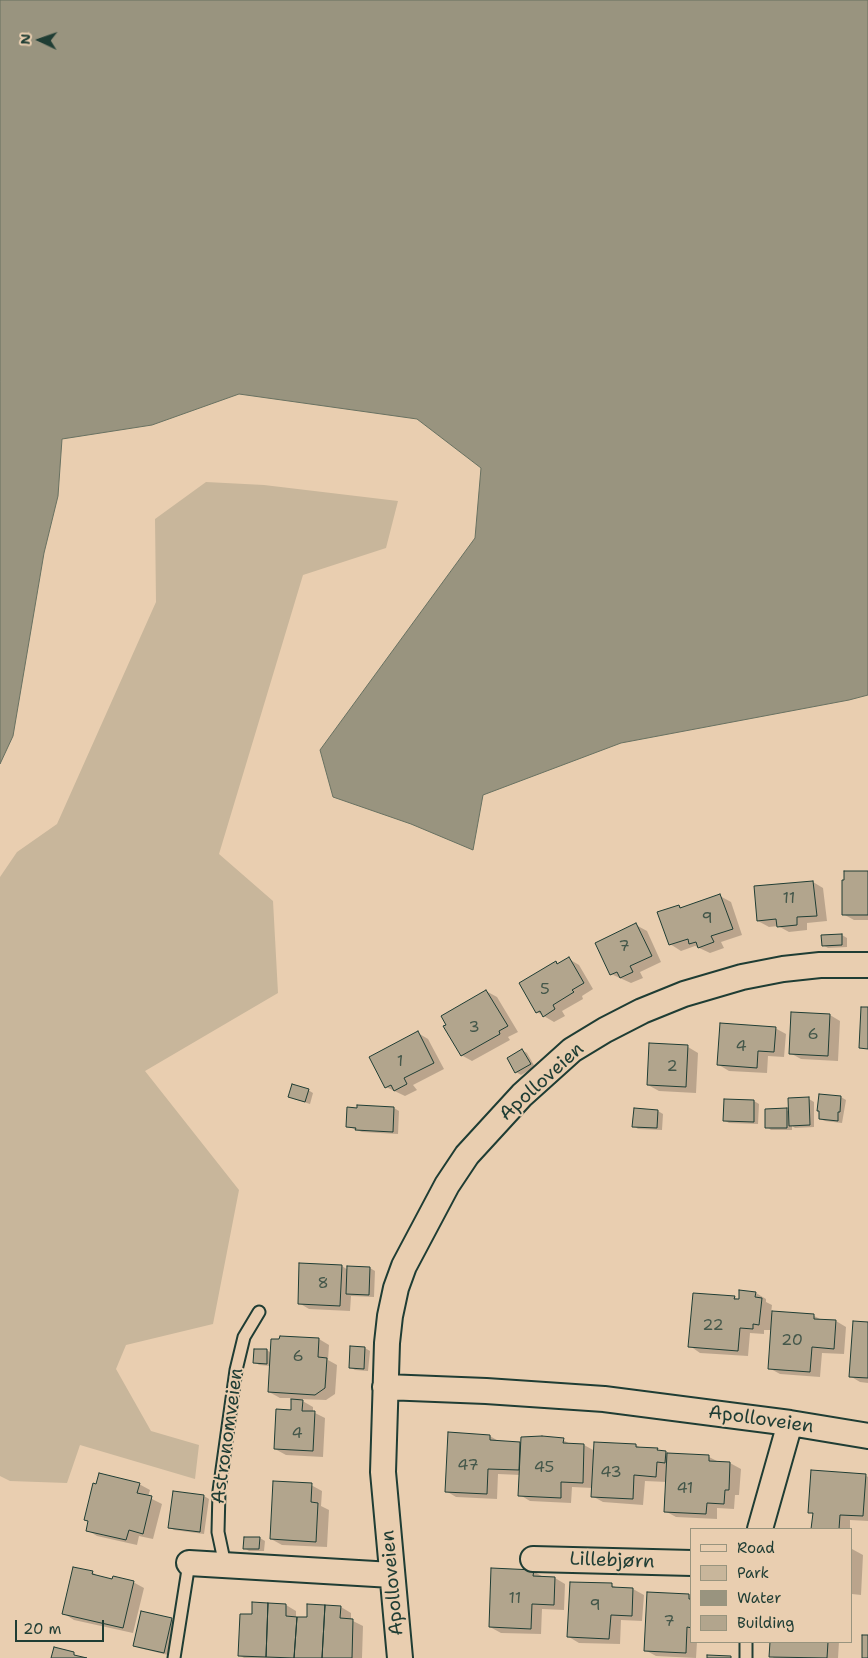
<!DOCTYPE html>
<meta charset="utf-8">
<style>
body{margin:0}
#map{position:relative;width:868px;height:1658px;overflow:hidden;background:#e9ceb0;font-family:"Shantell Sans",sans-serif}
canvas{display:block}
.legend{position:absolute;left:690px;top:1528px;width:162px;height:115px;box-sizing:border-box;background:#e9ceb0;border:1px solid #98947e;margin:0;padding:6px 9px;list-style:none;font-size:15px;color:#1f3d34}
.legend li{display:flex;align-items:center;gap:10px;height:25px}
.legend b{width:25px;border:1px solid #98947e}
.north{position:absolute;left:15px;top:15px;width:50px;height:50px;-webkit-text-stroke:4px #e9ceb0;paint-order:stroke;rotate:273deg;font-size:14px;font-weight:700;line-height:20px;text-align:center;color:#1f3d34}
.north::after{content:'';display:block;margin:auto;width:18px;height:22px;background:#1f3d34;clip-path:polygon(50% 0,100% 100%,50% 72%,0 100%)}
.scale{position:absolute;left:15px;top:1620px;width:89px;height:22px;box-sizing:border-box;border:2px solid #1f3d34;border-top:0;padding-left:6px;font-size:15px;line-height:18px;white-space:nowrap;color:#1f3d34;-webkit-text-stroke:4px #e9ceb0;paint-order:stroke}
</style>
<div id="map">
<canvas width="868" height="1658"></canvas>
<ul class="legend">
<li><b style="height:6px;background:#e9ceb0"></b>Road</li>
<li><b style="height:14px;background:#c8b69b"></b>Park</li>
<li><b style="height:14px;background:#99947f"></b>Water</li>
<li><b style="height:14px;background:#b2a58d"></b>Building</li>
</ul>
<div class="north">N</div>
<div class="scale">20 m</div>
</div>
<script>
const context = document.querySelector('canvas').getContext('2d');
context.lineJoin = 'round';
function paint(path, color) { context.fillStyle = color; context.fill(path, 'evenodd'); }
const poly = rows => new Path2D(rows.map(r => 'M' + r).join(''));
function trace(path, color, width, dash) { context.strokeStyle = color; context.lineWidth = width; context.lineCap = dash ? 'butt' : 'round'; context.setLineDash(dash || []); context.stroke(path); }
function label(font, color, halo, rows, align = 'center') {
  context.font = font + ' "Shantell Sans",sans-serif'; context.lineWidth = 4; context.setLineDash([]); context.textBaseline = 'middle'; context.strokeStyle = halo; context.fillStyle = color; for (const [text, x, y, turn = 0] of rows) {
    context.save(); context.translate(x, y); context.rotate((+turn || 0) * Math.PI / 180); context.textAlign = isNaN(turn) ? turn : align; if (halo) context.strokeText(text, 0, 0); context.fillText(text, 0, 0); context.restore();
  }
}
const green = poly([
 [206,482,264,485,398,501,386,548,303,575,219,854,273,901,278,993,145,1071,239,1190,213,1324,126,1345,116,1369,151,1431,199,1445,195,1479,80,1445,67,1483,10,1481,0,1476,0,877,17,852,57,824,156,602,155,519]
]);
const water = poly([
 [0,0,868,0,868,695,849,700,621,743,483,795,473,850,411,824,333,797,320,750,475,538,481,468,417,419,239,394,152,425,62,439,58,496,44,553,13,736,0,764,0,0]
]);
const shadow = poly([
 [868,872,868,920,854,920,843,914],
 [813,882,823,888,827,921,807,923,807,930,789,932,778,926,769,927,758,921],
 [720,896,731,902,742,935,721,942,724,948,710,953,695,946,681,951,670,944,679,906,683,908],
 [636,925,647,931,661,962,640,972,643,978,631,983,611,974],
 [842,935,847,938,847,947,828,948,823,945],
 [569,959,579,965,593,989,582,996,583,999,562,1011,565,1016,554,1022,537,1012,521,983,556,963,558,964],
 [486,991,497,997,518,1032,508,1037,510,1040,472,1061,461,1055],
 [830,1015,840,1021,838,1061,801,1059,790,1053],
 [775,1028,786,1034,784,1057,768,1056,767,1073,729,1071,719,1065],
 [418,1033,428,1039,444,1069,413,1085,417,1090,405,1096,386,1087],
 [688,1047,698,1053,696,1093,659,1091,648,1085],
 [522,1050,527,1053,535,1067,521,1075,516,1072],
 [308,1090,313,1093,310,1104,294,1099],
 [841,1097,846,1100,842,1123,825,1121,820,1119],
 [809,1099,814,1102,814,1127,795,1128,792,1126,792,1130,771,1130,767,1127,786,1110,790,1112],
 [754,1101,759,1104,758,1124,729,1123,724,1120],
 [358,1106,394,1108,399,1111,398,1134,362,1132,347,1126,358,1109],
 [658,1111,663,1114,662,1130,638,1129,634,1126],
 [300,1264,342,1266,348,1270,370,1268,375,1271,374,1297,351,1296,350,1311,309,1309,299,1303],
 [741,1292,756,1293,766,1299,766,1302,772,1305,771,1313,814,1316,822,1320,836,1321,846,1327,844,1354,822,1353,820,1377,780,1374,769,1368,772,1330,764,1330,764,1334,750,1333,748,1356,700,1353,690,1346,734,1297,740,1300],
 [868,1324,868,1383,860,1382,850,1376],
 [319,1339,329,1345,328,1360,337,1365,335,1394,326,1400,299,1399,313,1407,313,1412,325,1418,323,1457,286,1455,275,1449,292,1411,292,1398,280,1398,269,1392,271,1366,259,1365,255,1362,255,1350,267,1350,271,1353],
 [351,1347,365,1348,370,1351,368,1371,355,1370,350,1367],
 [449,1433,490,1436,500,1442,522,1443,563,1440,572,1445,584,1445,595,1451,636,1445,642,1449,657,1450,670,1455,709,1457,719,1462,730,1463,741,1469,739,1495,735,1495,734,1509,717,1508,717,1519,676,1517,665,1511,667,1482,645,1481,643,1505,603,1502,592,1496,593,1488,572,1487,571,1503,530,1501,520,1495,520,1475,498,1474,497,1499,456,1497,446,1491],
 [865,1475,868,1477,868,1521,850,1520,850,1529,813,1529,814,1515,810,1512],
 [139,1484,150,1490,148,1497,162,1504,153,1539,139,1536,137,1545,97,1536,87,1530,89,1521],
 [311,1485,322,1491,321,1506,329,1510,327,1547,282,1545,271,1539],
 [204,1496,209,1499,204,1534,174,1530,169,1527],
 [260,1538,265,1541,264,1551,249,1551,244,1548],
 [852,1549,863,1555,861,1595,852,1594,852,1600],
 [533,1571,545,1578,555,1578,565,1584,564,1610,542,1609,541,1634,501,1633,490,1627],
 [92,1572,101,1578,133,1582,144,1588,133,1633,74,1620,63,1613],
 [611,1585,618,1588,633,1589,644,1595,642,1621,621,1620,620,1644,579,1643,569,1637],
 [689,1595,692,1597,692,1642,697,1642,696,1658,656,1656,645,1650],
 [286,1605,296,1611,296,1618,308,1618,341,1607,351,1613,351,1620,363,1626,362,1658,244,1658,239,1655,253,1616],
 [171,1619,176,1622,168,1655,139,1648,134,1645],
 [772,1642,839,1642,838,1658,774,1658,771,1656]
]);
const building = poly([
 [844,871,868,871,868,915,842,915,842,880,844,880,844,871],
 [813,881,817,916,797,917,797,925,777,927,776,919,757,921,754,886,813,881],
 [720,894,733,929,711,936,714,942,698,948,696,942,689,944,688,939,669,945,657,912,679,905,680,908,720,894],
 [636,923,652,956,630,966,633,972,620,978,617,972,610,975,595,943,636,923],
 [842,934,842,945,822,946,821,935,842,934],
 [569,957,584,983,572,990,574,992,553,1005,555,1009,543,1017,540,1011,536,1013,519,983,556,961,557,964,569,957],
 [486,990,508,1026,499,1031,500,1034,461,1056,443,1026,446,1025,441,1016,486,990],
 [861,1007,868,1007,868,1049,859,1048,861,1007],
 [791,1012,830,1014,828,1056,789,1054,791,1012],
 [720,1023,776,1027,774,1052,758,1051,757,1068,717,1065,720,1023],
 [418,1031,434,1063,404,1078,407,1084,394,1091,391,1085,385,1088,369,1057,418,1031],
 [649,1043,688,1045,686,1087,647,1085,649,1043],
 [522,1049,531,1064,515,1073,507,1058,522,1049],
 [292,1084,309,1089,305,1102,288,1097,292,1084],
 [819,1094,841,1096,840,1112,838,1112,838,1121,819,1119,819,1111,817,1111,819,1094],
 [809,1097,810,1125,789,1126,788,1098,809,1097],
 [724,1099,754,1100,754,1122,723,1121,724,1099],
 [357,1105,394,1107,393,1132,355,1130,356,1128,346,1127,347,1107,357,1108,357,1105],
 [634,1108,658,1110,657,1128,632,1127,634,1108],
 [787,1108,787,1128,765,1128,765,1109,787,1108],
 [299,1263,342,1265,340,1306,298,1304,299,1263],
 [347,1266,370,1267,369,1295,346,1294,347,1266],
 [739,1290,756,1292,755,1297,762,1298,759,1325,753,1324,753,1329,740,1328,738,1351,688,1347,693,1293,735,1296,734,1299,739,1299,739,1290],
 [772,1311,814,1314,814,1319,836,1320,834,1349,812,1347,810,1372,768,1369,772,1311],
 [853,1321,868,1322,868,1378,849,1377,853,1321],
 [280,1336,319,1338,318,1357,327,1358,325,1388,315,1395,268,1392,271,1339,279,1339,280,1336],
 [350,1346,365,1347,364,1369,349,1368,350,1346],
 [254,1349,267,1349,267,1364,253,1363,254,1349],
 [291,1399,303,1400,302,1411,315,1411,313,1451,274,1449,276,1409,291,1410,291,1399],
 [448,1432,490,1435,490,1440,520,1442,519,1470,488,1469,487,1494,445,1492,448,1432],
 [542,1436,564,1438,563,1443,584,1444,583,1483,561,1482,561,1498,518,1496,521,1437,542,1436],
 [594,1442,636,1444,636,1447,658,1448,657,1450,666,1451,665,1463,657,1462,656,1477,634,1475,633,1499,591,1497,594,1442],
 [667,1453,709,1455,709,1461,730,1462,729,1490,725,1490,724,1504,707,1503,706,1514,664,1512,667,1453],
 [811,1470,866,1474,863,1516,840,1515,839,1529,811,1529,813,1513,808,1513,811,1470],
 [99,1473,140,1483,137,1493,152,1496,143,1534,129,1530,126,1540,86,1531,88,1521,84,1520,93,1483,96,1484,99,1473],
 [273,1481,312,1483,311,1502,318,1503,316,1542,270,1539,273,1481],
 [173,1491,204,1495,200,1532,168,1528,173,1491],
 [244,1537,260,1537,259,1549,243,1549,244,1537],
 [73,1567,93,1571,92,1574,112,1579,113,1576,134,1581,123,1628,62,1614,73,1567],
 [491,1568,534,1570,533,1576,555,1577,554,1605,532,1604,531,1629,489,1627,491,1568],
 [570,1582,612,1583,612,1587,633,1588,632,1616,611,1615,609,1639,567,1637,570,1582],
 [647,1592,689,1594,689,1599,692,1599,692,1628,687,1627,686,1653,644,1651,647,1592],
 [252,1602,268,1603,266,1657,238,1656,240,1614,252,1614,252,1602],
 [268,1603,286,1604,286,1616,297,1617,294,1658,266,1657,268,1603],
 [307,1604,325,1605,322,1658,294,1658,297,1617,307,1617,307,1604],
 [325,1605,341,1606,340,1618,353,1619,352,1658,322,1658,325,1605],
 [141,1611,172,1618,164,1653,133,1646,141,1611],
 [862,1635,868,1635,868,1658,862,1658,862,1635],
 [770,1642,828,1642,827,1658,769,1657,770,1642],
 [54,1647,74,1652,74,1655,87,1658,51,1658,54,1647],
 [707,1655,731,1656,731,1658,707,1658,707,1655]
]);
const lane = poly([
 [225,1565,218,1532,219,1491,236,1370,244,1337,259,1312],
 [174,1658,189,1563],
 [746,1658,746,1642]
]);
const street = poly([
 [385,1387,486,1391,604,1399,790,1423,868,1436],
 [760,1529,790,1423],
 [533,1559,692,1563],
 [189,1563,392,1575],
 [400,1658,383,1472,387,1343,390,1316,396,1288,404,1266,447,1185,467,1155,522,1095,572,1050,605,1030,642,1011,684,994,742,977,783,969,820,965,868,965]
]);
const numberNames = [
 ["11",789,899],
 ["9",707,919],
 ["7",624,947],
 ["5",545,990],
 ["3",474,1028],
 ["6",813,1035],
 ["4",741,1047],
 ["1",400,1062],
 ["2",672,1067],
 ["8",323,1284],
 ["22",713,1326],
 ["20",792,1341],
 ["6",298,1357],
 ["4",297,1434],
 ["47",468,1466],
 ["45",544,1468],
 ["43",611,1473],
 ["41",685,1489],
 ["11",515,1599],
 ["9",595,1606],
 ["7",669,1622]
];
const streetNames = [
 ["Apolloveien",542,1082,-42],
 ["Apolloveien",761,1420,8],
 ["Astronomveien",228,1436,-82],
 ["Lillebjørn",612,1561,2],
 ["Apolloveien",393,1583,-95]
];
paint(green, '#c8b69b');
paint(water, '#99947f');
trace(water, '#687161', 1);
paint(shadow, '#0003');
paint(building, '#b2a58d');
trace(building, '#1f3d34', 1);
trace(lane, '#1f3d34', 15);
trace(street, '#1f3d34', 28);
trace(lane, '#e9ceb0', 11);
trace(street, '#e9ceb0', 24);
label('16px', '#44574a', null, numberNames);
label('19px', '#1f3d34', '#e9ceb0', streetNames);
</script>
